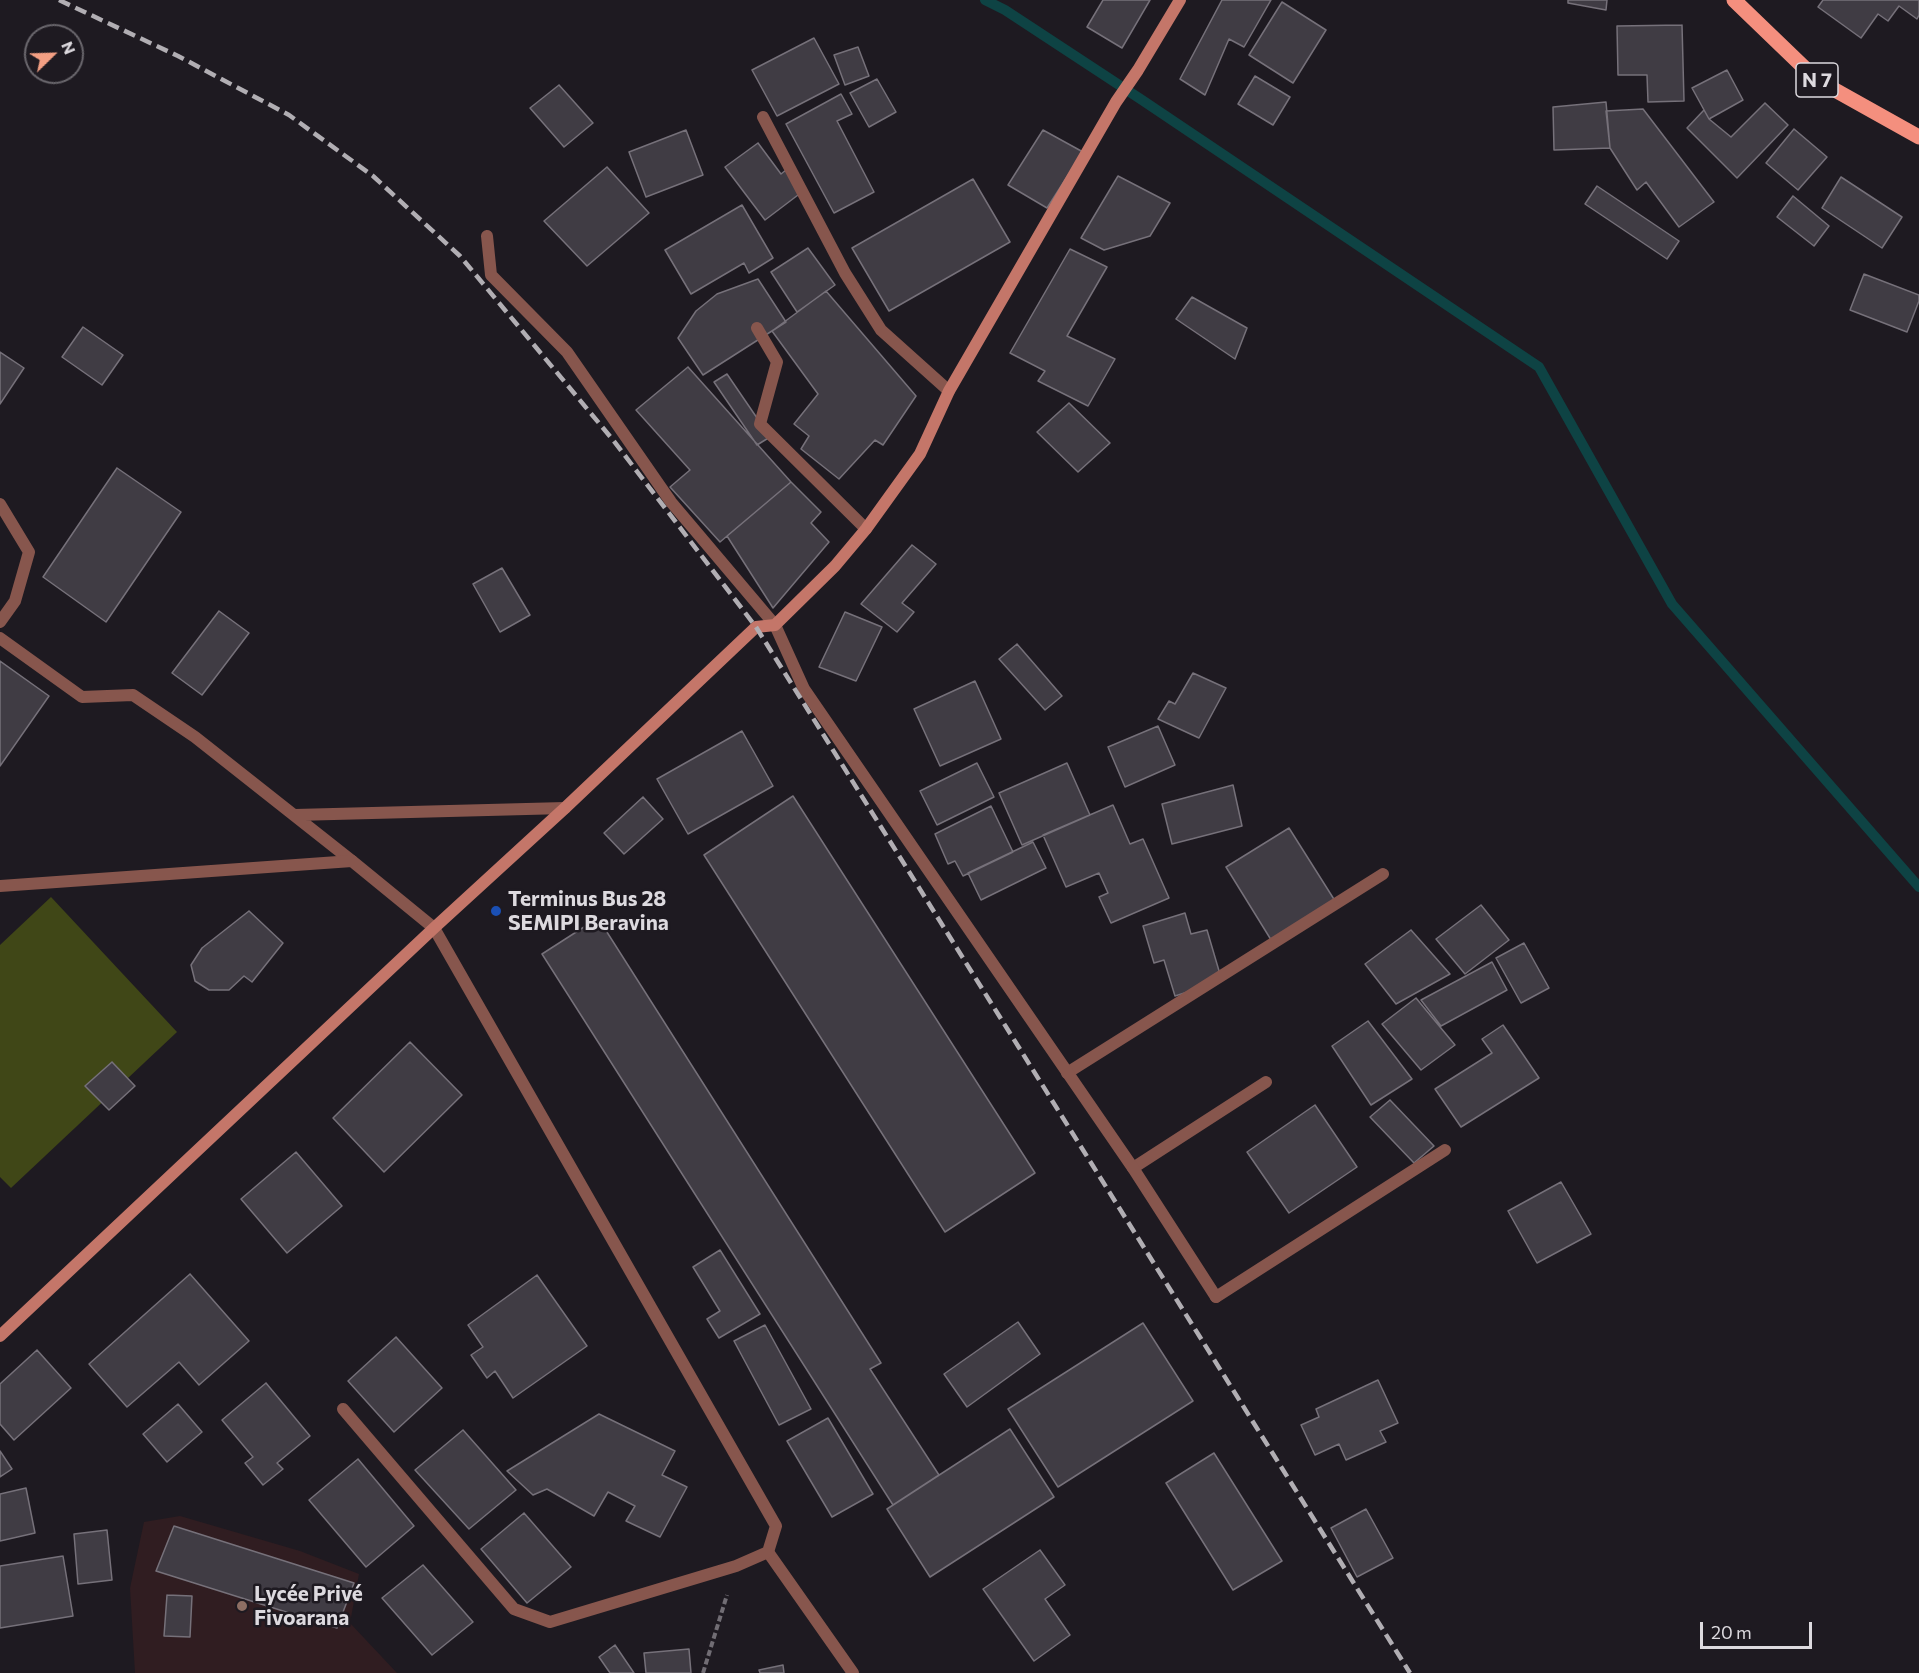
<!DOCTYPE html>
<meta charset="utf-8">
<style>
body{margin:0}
#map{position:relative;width:1919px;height:1673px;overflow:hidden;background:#1e1a21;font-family:Commissioner,sans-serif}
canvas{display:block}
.north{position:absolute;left:24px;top:24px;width:60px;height:60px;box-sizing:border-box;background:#1e1a21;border:2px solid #6a676d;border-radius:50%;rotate:67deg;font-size:16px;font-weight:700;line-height:24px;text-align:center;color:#dddadf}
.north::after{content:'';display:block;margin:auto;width:21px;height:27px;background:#f39f83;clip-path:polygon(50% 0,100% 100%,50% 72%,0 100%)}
.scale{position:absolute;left:1700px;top:1622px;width:112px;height:27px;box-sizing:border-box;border:3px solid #dddadf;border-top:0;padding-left:8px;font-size:18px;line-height:21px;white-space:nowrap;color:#dddadf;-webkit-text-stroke:4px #1e1a21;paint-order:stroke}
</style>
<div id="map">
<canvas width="1919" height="1673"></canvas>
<div class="north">N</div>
<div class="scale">20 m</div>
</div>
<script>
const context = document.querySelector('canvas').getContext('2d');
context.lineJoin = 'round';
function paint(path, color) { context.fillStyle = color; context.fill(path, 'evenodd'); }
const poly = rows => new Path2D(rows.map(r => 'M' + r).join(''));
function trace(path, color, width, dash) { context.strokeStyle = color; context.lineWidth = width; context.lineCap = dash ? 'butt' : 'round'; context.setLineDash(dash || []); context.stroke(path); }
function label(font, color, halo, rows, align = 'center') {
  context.font = font + ' Commissioner,sans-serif'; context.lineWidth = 5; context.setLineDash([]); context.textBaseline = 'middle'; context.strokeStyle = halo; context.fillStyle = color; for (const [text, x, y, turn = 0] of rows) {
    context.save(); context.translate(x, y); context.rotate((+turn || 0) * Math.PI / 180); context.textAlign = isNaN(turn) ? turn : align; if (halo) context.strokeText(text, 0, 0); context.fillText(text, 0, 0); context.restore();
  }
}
const education = poly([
 [180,1516,300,1551,359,1574,350,1623,397,1673,135,1673,130,1588,144,1522]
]);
const green = poly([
 [51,897,177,1032,11,1188,0,1177,0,945]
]);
const stream = poly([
 [985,0,1005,10,1142,100,1539,367,1672,604,1919,887]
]);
const building = poly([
 [1103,0,1150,0,1122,48,1087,27,1103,0],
 [1222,0,1271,0,1244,47,1229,39,1205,95,1180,79,1222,0],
 [1568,0,1607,0,1606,10,1568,3,1568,0],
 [1823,0,1919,0,1919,15,1917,19,1899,6,1888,21,1878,14,1861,38,1818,7,1823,0],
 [1282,2,1326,30,1293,83,1249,55,1282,2],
 [1682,25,1684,101,1648,102,1647,75,1618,75,1617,26,1682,25],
 [814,38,839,84,777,116,752,70,814,38],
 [858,47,869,76,845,85,834,55,858,47],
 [1727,70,1743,100,1709,119,1692,88,1727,70],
 [1255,76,1290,97,1273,125,1238,104,1255,76],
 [877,79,896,112,869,127,850,93,877,79],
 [559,85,593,123,564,147,530,108,559,85],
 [841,94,852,114,837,121,874,192,834,213,786,124,841,94],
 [1606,102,1610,148,1554,150,1553,107,1606,102],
 [1765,103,1788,125,1737,178,1687,128,1704,110,1709,119,1731,137,1765,103],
 [1643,109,1714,202,1679,227,1646,182,1637,190,1610,148,1606,111,1643,109],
 [1794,129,1827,157,1798,190,1766,163,1794,129],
 [686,130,703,175,646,197,629,152,686,130],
 [1043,130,1083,152,1047,208,1008,185,1043,130],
 [758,143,781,174,786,170,802,192,765,220,725,167,758,143],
 [607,167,649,213,587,266,544,221,607,167],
 [1118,176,1170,203,1150,236,1104,250,1081,238,1118,176],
 [1841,177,1902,217,1882,248,1822,208,1841,177],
 [973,179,1010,242,889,311,852,248,973,179],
 [1597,186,1679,241,1667,259,1585,204,1597,186],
 [1793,196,1829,226,1814,246,1777,217,1793,196],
 [742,205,773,258,749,273,744,263,691,294,665,250,742,205],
 [808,248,835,285,797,312,771,272,808,248],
 [1070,249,1107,267,1067,336,1115,359,1088,406,1038,381,1045,371,1010,353,1070,249],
 [1864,274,1919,295,1919,301,1907,332,1850,310,1864,274],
 [758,279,786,322,703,375,678,338,696,311,717,294,758,279],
 [826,291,916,396,883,445,875,440,839,479,801,449,809,436,794,424,818,394,772,331,826,291],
 [1192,297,1247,328,1235,359,1176,319,1192,297],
 [83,327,123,355,102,385,62,357,83,327],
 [0,352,24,368,0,404,0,352],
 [688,367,791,482,720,542,670,487,690,470,636,410,688,367],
 [727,374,770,437,757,445,714,382,727,374],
 [1069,403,1110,443,1078,472,1037,432,1069,403],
 [117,468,181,512,106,622,43,577,117,468],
 [791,482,821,512,811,523,829,542,773,608,727,536,791,482],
 [912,545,936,564,902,603,914,612,897,632,861,604,912,545],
 [502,568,530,615,500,632,473,584,502,568],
 [219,611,249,633,202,695,172,673,219,611],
 [845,612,882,627,856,681,819,667,845,612],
 [1017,644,1062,696,1045,710,999,659,1017,644],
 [0,661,49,696,0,766,0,661],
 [1193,673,1226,688,1199,738,1158,719,1169,701,1175,704,1193,673],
 [975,681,1001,739,940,766,914,709,975,681],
 [1158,726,1175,765,1125,787,1108,747,1158,726],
 [742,731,773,786,688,834,657,779,742,731],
 [977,763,994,797,937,825,920,791,977,763],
 [1067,763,1090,815,1022,845,999,793,1067,763],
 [1233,785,1242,826,1172,844,1162,804,1233,785],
 [793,796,1035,1173,945,1232,704,855,793,796],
 [643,797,663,819,624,854,604,833,643,797],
 [1113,805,1130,844,1143,839,1169,898,1111,923,1099,897,1108,893,1099,873,1066,887,1043,835,1113,805],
 [991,806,1013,852,963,876,955,861,948,864,935,834,991,806],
 [1289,828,1337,904,1273,943,1226,867,1289,828],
 [1033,842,1046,868,981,900,968,873,1033,842],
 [1481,905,1509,940,1465,974,1436,939,1481,905],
 [249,911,283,943,252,982,244,976,229,990,209,990,195,981,191,965,202,948,249,911],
 [1185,913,1191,934,1207,930,1222,981,1175,996,1164,960,1154,963,1143,926,1185,913],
 [598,918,881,1363,870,1369,939,1475,893,1505,542,954,598,918],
 [1411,930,1450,974,1396,1004,1365,964,1411,930],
 [1524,943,1549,988,1521,1003,1496,958,1524,943],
 [1492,962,1507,990,1441,1026,1421,1000,1492,962],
 [1416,998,1455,1045,1421,1070,1382,1024,1416,998],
 [1368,1021,1412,1079,1371,1105,1332,1046,1368,1021],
 [1503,1025,1539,1078,1461,1127,1435,1089,1492,1053,1482,1039,1503,1025],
 [410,1042,462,1095,384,1172,333,1118,410,1042],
 [112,1062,135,1086,109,1110,85,1086,112,1062],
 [1390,1100,1434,1146,1414,1163,1370,1117,1390,1100],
 [1315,1105,1357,1167,1289,1213,1247,1152,1315,1105],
 [296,1152,342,1206,287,1253,241,1199,296,1152],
 [1561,1182,1591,1234,1537,1263,1508,1211,1561,1182],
 [720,1250,760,1314,719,1338,707,1319,720,1311,693,1267,720,1250],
 [190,1274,249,1341,199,1385,179,1362,127,1407,89,1364,190,1274],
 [537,1275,587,1346,513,1398,495,1371,487,1378,471,1355,483,1347,468,1325,537,1275],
 [1018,1322,1040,1354,967,1407,944,1374,1018,1322],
 [1143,1323,1193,1401,1058,1487,1008,1409,1143,1323],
 [765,1325,811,1409,779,1425,734,1341,765,1325],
 [396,1337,442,1388,394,1432,348,1381,396,1337],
 [37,1350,71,1388,14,1440,0,1424,0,1384,37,1350],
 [1378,1380,1398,1423,1380,1431,1386,1442,1346,1460,1339,1444,1315,1455,1301,1425,1319,1417,1316,1409,1378,1380],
 [266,1383,310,1436,277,1463,283,1469,263,1485,245,1463,253,1457,222,1420,266,1383],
 [178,1404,202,1432,167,1462,143,1434,178,1404],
 [599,1414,675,1451,662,1475,687,1487,660,1537,626,1521,635,1506,608,1492,594,1516,547,1489,533,1495,507,1471,599,1414],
 [828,1418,873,1494,832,1517,787,1441,828,1418],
 [1010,1429,1054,1497,930,1577,887,1509,1010,1429],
 [463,1430,516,1490,469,1529,415,1470,463,1430],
 [0,1451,12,1469,0,1477,0,1451],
 [1214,1453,1282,1561,1233,1590,1166,1483,1214,1453],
 [358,1459,414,1526,366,1567,309,1500,358,1459],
 [26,1488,35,1533,0,1541,0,1494,26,1488],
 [1366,1509,1393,1558,1357,1577,1331,1528,1366,1509],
 [524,1513,571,1567,527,1603,481,1549,524,1513],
 [174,1526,354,1583,337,1628,156,1571,174,1526],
 [107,1530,112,1580,78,1584,74,1534,107,1530],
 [1040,1550,1065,1585,1045,1599,1070,1635,1034,1661,983,1589,1040,1550],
 [63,1556,73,1616,0,1628,0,1566,63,1556],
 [423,1565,473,1622,432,1655,382,1598,423,1565],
 [167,1595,192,1596,190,1637,164,1636,167,1595],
 [615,1645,634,1673,610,1673,599,1657,615,1645],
 [689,1649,691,1673,646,1673,644,1653,689,1649],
 [783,1665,784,1673,760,1673,759,1670,783,1665]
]);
const path = poly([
 [703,1673,727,1595]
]);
const lane = poly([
 [763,117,845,273,881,330,949,391],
 [487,236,491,275,567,352,671,502,775,625],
 [757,328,777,362,760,424,866,529],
 [0,504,29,552,15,601,0,622],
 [0,638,82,697,133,695,195,737,352,861],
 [295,815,565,808],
 [1067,1073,1383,874],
 [1133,1168,1266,1082],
 [1216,1297,1445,1150],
 [768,1552,853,1673]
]);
const street = poly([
 [775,625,804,689,1133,1168,1216,1297],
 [0,886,352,861,434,928,776,1526,768,1552,736,1566,550,1622,514,1609,343,1409]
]);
const secondary = poly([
 [0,1336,434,928,565,808,756,627,775,625,835,566,866,529,920,454,949,391,1116,102,1138,70,1180,0]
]);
const primary = poly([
 [1734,0,1817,80,1919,137]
]);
const rail = poly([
 [59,0,178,56,289,115,373,176,460,256,613,440,756,627,1410,1673]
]);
const markers = [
 [496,911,6,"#1a4fb4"],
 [242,1606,6,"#8d6e63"]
];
const shields = [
 [1817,80,42]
];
const shieldNames = [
 ["N 7",1817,80]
];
const poiNames = [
 ["Terminus Bus 28",508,899],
 ["SEMIPI Beravina",508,923],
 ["Lycée Privé",254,1594],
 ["Fivoarana",254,1618]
];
paint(education, '#301d21');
paint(green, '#404717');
trace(stream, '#0e4344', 10);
paint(building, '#403c44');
trace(building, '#76717a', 1.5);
trace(path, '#716d74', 4, [6, 3]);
trace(lane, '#87564d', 12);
trace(street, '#87564d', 12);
trace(secondary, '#c47669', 12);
trace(primary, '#f48f7e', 15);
trace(rail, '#b1aeb3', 4.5, [12, 6]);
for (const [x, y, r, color] of markers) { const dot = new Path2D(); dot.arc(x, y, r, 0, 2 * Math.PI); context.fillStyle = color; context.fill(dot); trace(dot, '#1e1a21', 2); }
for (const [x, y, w] of shields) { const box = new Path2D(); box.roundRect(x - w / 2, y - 17, w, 34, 4.5); context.fillStyle = '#1e1a21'; context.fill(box); trace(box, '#dddadf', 1.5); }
label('bold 20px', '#dddadf', null, shieldNames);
label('bold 21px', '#dddadf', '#1e1a21', poiNames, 'left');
</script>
